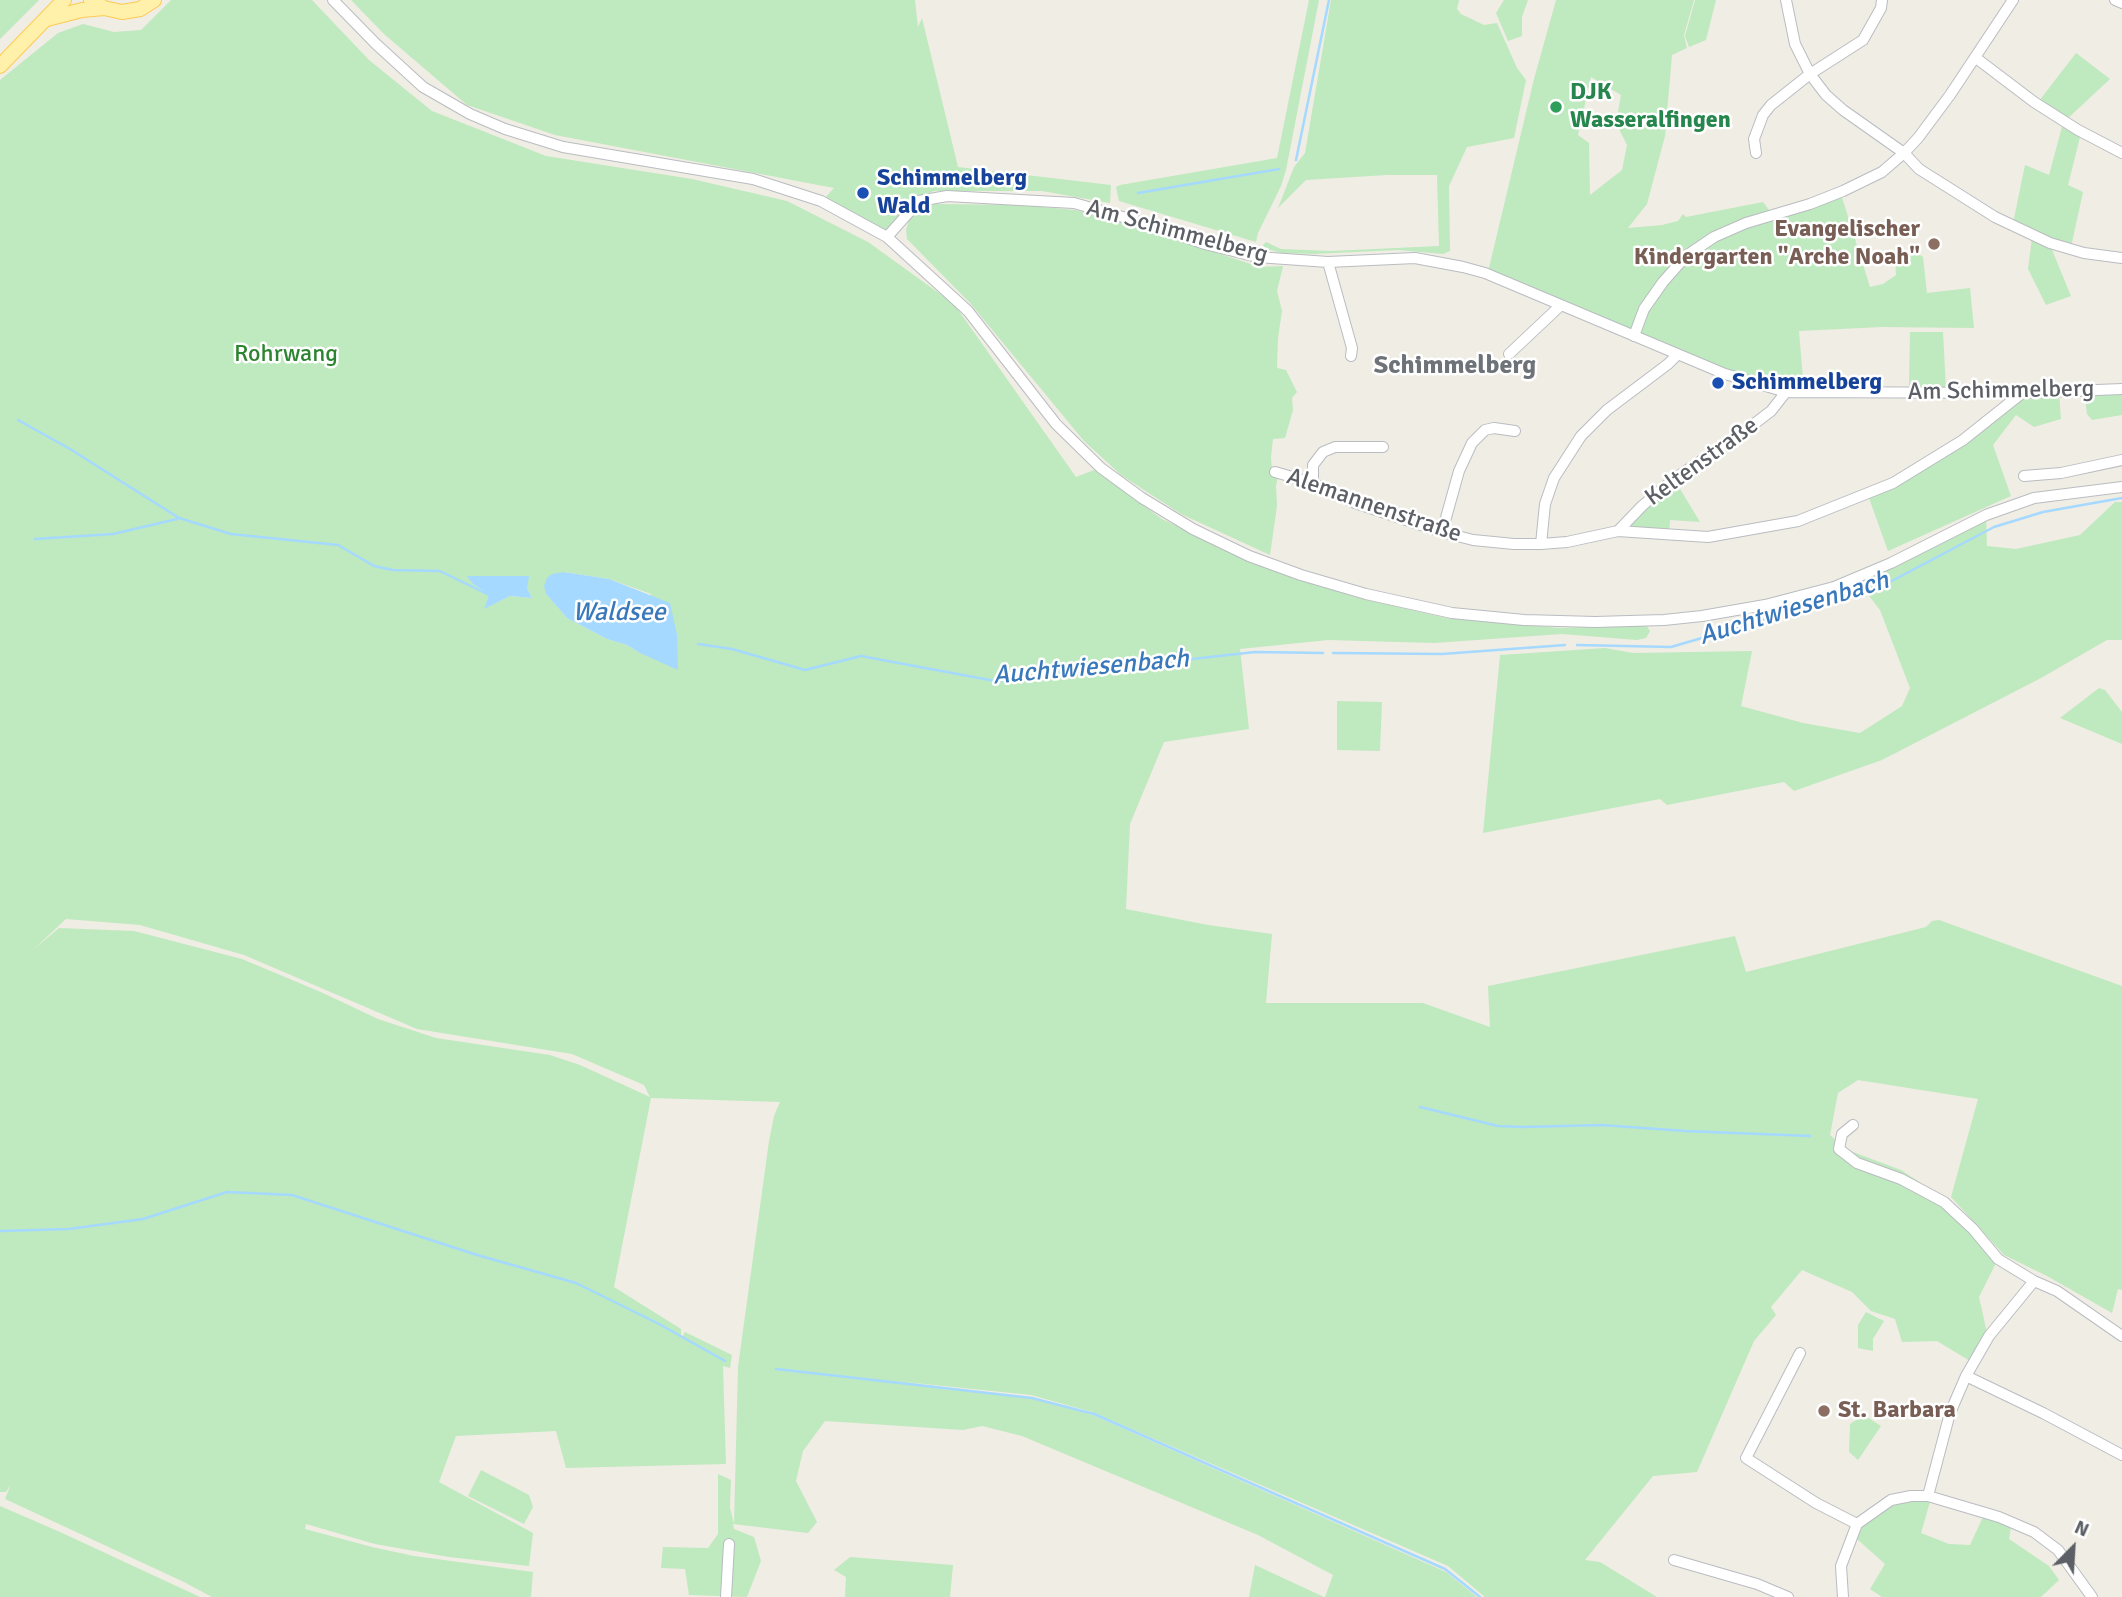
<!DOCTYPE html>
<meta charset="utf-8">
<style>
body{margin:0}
#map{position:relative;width:2122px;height:1597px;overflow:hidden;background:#f0ede4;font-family:Signika,sans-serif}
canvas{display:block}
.north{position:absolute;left:2038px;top:1513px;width:70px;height:70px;-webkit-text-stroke:5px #fff;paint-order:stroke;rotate:24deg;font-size:19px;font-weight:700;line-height:28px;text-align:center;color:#5c6066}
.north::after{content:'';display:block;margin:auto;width:24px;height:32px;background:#5c6066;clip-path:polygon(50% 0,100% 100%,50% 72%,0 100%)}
</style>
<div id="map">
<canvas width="2122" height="1597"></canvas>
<div class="north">N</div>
</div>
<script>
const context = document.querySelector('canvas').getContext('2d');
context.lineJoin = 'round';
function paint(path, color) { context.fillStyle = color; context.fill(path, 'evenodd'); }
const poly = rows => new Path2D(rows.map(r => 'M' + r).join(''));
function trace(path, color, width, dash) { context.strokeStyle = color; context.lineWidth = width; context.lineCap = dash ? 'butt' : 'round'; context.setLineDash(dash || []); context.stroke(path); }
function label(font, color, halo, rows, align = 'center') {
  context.font = font + ' Signika,sans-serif'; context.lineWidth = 5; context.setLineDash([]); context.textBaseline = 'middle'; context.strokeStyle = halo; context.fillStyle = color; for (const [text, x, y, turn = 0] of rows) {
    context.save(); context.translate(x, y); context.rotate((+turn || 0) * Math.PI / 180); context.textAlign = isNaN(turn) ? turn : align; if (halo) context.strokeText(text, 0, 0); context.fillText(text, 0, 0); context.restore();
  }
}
const green = poly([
 [0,0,39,0,0,39],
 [171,0,312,0,369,60,432,111,546,156,692,179,787,201,868,242,954,304,1076,477,1094,470,1162,519,1252,562,1355,597,1446,618,1560,628,1646,625,1650,631,1646,638,1637,640,1562,634,1434,643,1328,640,1240,649,1249,729,1164,742,1130,824,1126,909,1208,925,1272,934,1266,1003,1423,1003,1490,1027,1488,986,1735,936,1746,972,1926,927,1932,921,1939,920,2122,986,2122,1290,2118,1289,2112,1313,2047,1276,2004,1255,1951,1197,1978,1099,1858,1080,1838,1093,1830,1135,1845,1149,1901,1170,1944,1198,1998,1259,1979,1297,1987,1333,1970,1361,1937,1341,1902,1342,1895,1319,1871,1311,1852,1292,1802,1270,1771,1307,1776,1315,1754,1341,1697,1472,1653,1476,1585,1560,1600,1562,1657,1597,1485,1597,1448,1566,1092,1412,1031,1395,895,1381,1032,1398,1093,1415,1446,1572,1477,1597,1325,1597,1333,1575,1258,1535,1022,1436,982,1426,963,1430,825,1421,803,1451,796,1481,817,1522,808,1533,733,1524,734,1529,754,1537,761,1561,747,1597,689,1595,685,1569,661,1568,663,1547,708,1548,718,1534,718,1474,731,1480,730,1508,734,1524,738,1367,769,1141,774,1116,780,1102,651,1098,614,1287,681,1329,681,1339,685,1332,732,1355,730,1368,723,1366,726,1464,566,1468,556,1431,456,1436,439,1482,533,1533,529,1566,449,1557,375,1544,306,1524,305,1529,372,1547,414,1556,533,1572,531,1597,212,1597,184,1582,5,1499,11,1484,6,1492,0,1492,0,80,58,33,83,24,114,32,141,30],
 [564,572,609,579,651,594,640,653,627,645,607,639,567,618,546,594],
 [468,576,527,588,532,598,510,596,485,608,489,595,473,584],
 [66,919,140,925,244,955,417,1029,572,1054,644,1085,650,1097,580,1065,550,1055,436,1038,378,1019,323,993,242,959,134,931,59,928,33,950],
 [351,0,915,0,918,27,922,18,958,167,1111,185,1110,203,1042,191,934,191,916,199,885,232,824,199,834,188,555,135,467,105,384,34],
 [1309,0,1319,0,1286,170,1281,186,1258,233,1256,242,1119,201,1116,187,1120,185,1277,158],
 [1331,0,1459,0,1457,9,1461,14,1484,25,1497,23,1517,68,1526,80,1514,138,1467,147,1449,186,1450,251,1443,254,1398,250,1313,254,1281,253,1264,248,1263,245,1266,242,1281,249,1331,251,1439,246,1437,175,1387,175,1306,180,1278,208,1294,167,1305,153],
 [1504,0,1528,0,1522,17,1522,36,1508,41,1496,13],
 [1556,0,1694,0,1684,35,1687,48,1672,55,1665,136,1647,204,1628,228,1662,225,1678,221,1683,214,1686,217,1763,202,1772,214,1684,254,1632,333,1488,272,1534,79],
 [1591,77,1621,95,1616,123,1627,145,1622,170,1590,195,1589,143,1578,135],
 [1695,0,1716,0,1706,40,1689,47,1685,36],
 [2076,53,2110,79,2066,120,2039,101],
 [2062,127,2080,137,2068,185,2083,192,2071,247,2013,223,2025,165,2049,175],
 [1841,194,1870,287,1883,284,1896,275,1895,256,1920,255,1923,257,1927,293,1970,288,1974,328,1882,327,1799,331,1804,391,1786,390,1725,373,1636,335,1645,311,1687,257,1715,238],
 [935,204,1021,205,1075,210,1129,224,1260,267,1283,266,1277,291,1282,311,1278,338,1277,368,1286,370,1297,392,1292,398,1293,410,1285,438,1273,439,1271,457,1272,471,1278,476,1276,486,1277,506,1270,555,1181,514,1121,475,1084,441,970,303,907,239,906,230,910,217,921,208],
 [2032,238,2050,245,2071,296,2046,305,2028,269],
 [1910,332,1943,332,1946,389,1909,388],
 [2122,391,2122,415,2092,420,2087,414,2084,392],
 [2059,393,2061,419,2034,427,2016,415,1993,445,2011,496,1888,551,1869,498,2024,395],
 [1674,479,1700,522,1670,520,1669,535,1618,531],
 [2115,502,2122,502,2122,640,2107,640,2041,678,1882,760,1794,791,1784,782,1667,805,1660,799,1483,833,1500,655,1605,648,1633,653,1752,651,1741,706,1803,723,1860,733,1902,706,1910,688,1880,610,1855,578,1986,515,1987,546,2016,549,2080,535],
 [2099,688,2105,690,2122,712,2122,744,2060,718],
 [1337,701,1382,702,1380,751,1337,750],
 [1866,1312,1884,1321,1873,1339,1873,1351,1858,1348,1858,1325],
 [1864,1415,1881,1426,1858,1460,1849,1452,1850,1424],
 [481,1470,529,1495,533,1507,524,1524,468,1496],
 [1926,1499,1930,1502,1921,1533,1949,1544,1970,1545,1983,1517,2011,1527,2009,1539,2049,1566,2059,1580,2041,1597,1882,1597,1870,1589,1885,1564,1857,1539,1863,1526,1892,1506,1912,1500],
 [0,1506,60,1532,200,1597,0,1597],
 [850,1557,953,1565,950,1597,845,1597,846,1577,834,1570],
 [1255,1565,1324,1597,1249,1597]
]);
const water = poly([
 [564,572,609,579,670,603,677,635,678,670,640,653,627,645,607,639,567,618,546,594,544,586,547,578,552,574],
 [467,576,529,576,527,588,532,598,510,596,484,609,489,595,473,584]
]);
const stream = poly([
 [1296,160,1329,0],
 [1138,193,1279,169],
 [18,420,70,449,179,518,231,534,338,545,374,566,393,570,440,571,489,595],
 [35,539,113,534,177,519],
 [698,644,732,649,805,670,861,656,995,681,1255,652,1323,653],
 [1577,645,1671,647,1884,585,1994,527,2043,512,2122,498],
 [1333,653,1442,654,1565,645],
 [1420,1107,1498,1126,1523,1127,1602,1125,1685,1131,1810,1136],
 [0,1231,69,1229,143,1219,227,1192,292,1195,477,1255,576,1283,659,1324,725,1361],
 [776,1369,1032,1398,1094,1414,1445,1569,1480,1597]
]);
const minor = poly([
 [333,0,376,44,423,87,470,114,505,129,563,147,753,179,821,201,887,237,968,311,1056,424,1101,468,1142,498,1193,529,1249,556,1301,575,1366,594,1452,613,1524,620,1595,622,1664,620,1702,616,1765,605,1834,587,1891,563,1986,515,2034,498,2122,487],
 [1786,0,1795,44,1810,74,1826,95,1843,110,1904,153,1919,169,1995,217,2050,243,2084,253,2122,258],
 [2115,0,2122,3],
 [1976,58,2034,102,2078,130,2122,153],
 [1756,153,1754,139,1763,115,1771,105,1810,74,1863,40,1881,8,1882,0],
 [887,237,919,201,947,196,1074,203,1154,226,1205,244,1257,257,1328,262,1415,258,1463,267,1485,273,1725,374,1786,392,2022,393,2122,389],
 [1328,262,1352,348,1351,356],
 [1634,336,1644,309,1663,282,1686,256,1714,237,1746,223,1810,204,1843,191,1882,172,1904,153,1918,138,1950,95,2013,0],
 [1509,354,1560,306],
 [1275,472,1313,483,1355,503,1442,532,1473,540,1514,544,1541,544,1567,542,1618,531,1708,537,1798,521,1893,483,1963,440,2022,393],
 [2024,476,2061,473,2122,460],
 [1313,483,1313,465,1323,452,1335,447,1383,447],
 [1618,531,1642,506,1674,479,1741,434,1771,411,1786,392],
 [1442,532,1459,471,1472,443,1485,430,1494,428,1515,431],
 [1541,544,1545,504,1554,478,1581,436,1607,410,1668,364,1677,355],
 [1853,1125,1842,1134,1839,1149,1857,1163,1901,1179,1944,1202,1973,1229,1998,1259,2034,1281,2057,1291,2122,1336],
 [1800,1353,1746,1458,1816,1503,1857,1524],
 [1966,1376,2043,1413,2122,1455],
 [1928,1496,1950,1413,1966,1376,1989,1336,2034,1281],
 [1674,1560,1757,1584,1788,1597],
 [726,1597,729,1544],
 [1843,1597,1841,1566,1857,1524,1891,1500,1911,1496,1928,1496,1999,1517,2034,1532,2058,1550,2092,1597]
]);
const major = poly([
 [91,0,104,8,122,12,140,9,154,0],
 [47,19,82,10,104,8],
 [0,66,64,0]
]);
const markers = [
 [1556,107,7,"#2e9e5b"],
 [863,193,7,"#1a4fb4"],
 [1934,244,7,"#8d6e63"],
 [1718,383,7,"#1a4fb4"],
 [1824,1411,7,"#8d6e63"]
];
const leisureNames = [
 ["DJK",1570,93],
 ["Wasseralfingen",1570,121]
];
const transitNames = [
 ["Schimmelberg",877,179],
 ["Wald",877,207],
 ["Schimmelberg",1732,383]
];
const educationNames = [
 ["Evangelischer",1920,230],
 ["Kindergarten \"Arche Noah\"",1920,258],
 ["St. Barbara",1838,1411,"left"]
];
const streetNames = [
 ["Am Schimmelberg",1177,232,15],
 ["Am Schimmelberg",2001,391,-1],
 ["Keltenstraße",1702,462,-36],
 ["Alemannenstraße",1374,506,19]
];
const parkNames = [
 ["Rohrwang",286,355]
];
const neighbourhoodNames = [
 ["Schimmelberg",1455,366]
];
const waterNames = [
 ["Auchtwiesenbach",1794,609,-17],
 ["Waldsee",619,613],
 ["Auchtwiesenbach",1091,668,-5]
];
paint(green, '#bfe9be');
paint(water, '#a5d9ff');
trace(stream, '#a5d9ff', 2.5);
trace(minor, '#b9bcc1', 12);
trace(major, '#fdcb50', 16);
trace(minor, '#fff', 10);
trace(major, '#fff0aa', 14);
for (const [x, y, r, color] of markers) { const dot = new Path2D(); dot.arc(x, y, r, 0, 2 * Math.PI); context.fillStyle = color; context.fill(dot); trace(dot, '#fff', 2.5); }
label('bold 24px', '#27864d', '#fff', leisureNames, 'left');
label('bold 24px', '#164399', '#fff', transitNames, 'left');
label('bold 24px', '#785e54', '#fff', educationNames, 'right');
label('24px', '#5c6066', '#fff', streetNames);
label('24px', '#2d8430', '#fff', parkNames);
label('bold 26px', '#6d7378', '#fff', neighbourhoodNames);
label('italic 26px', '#3878bb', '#fff', waterNames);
</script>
